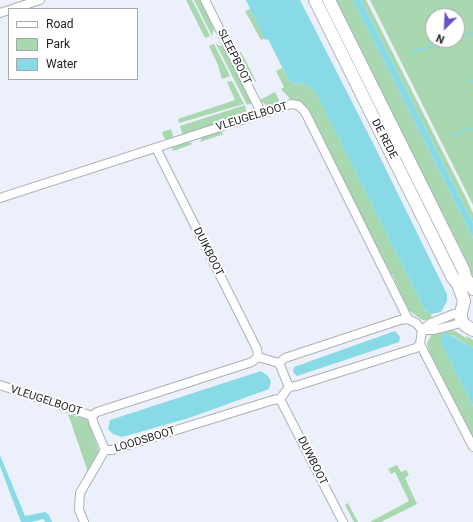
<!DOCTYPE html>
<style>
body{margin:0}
#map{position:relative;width:473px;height:522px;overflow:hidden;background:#ebf0fa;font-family:Roboto,sans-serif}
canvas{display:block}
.legend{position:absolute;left:8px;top:8px;width:130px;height:72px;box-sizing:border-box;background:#fff;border:1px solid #a7a7a9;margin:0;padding:5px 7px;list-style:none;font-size:12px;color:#232428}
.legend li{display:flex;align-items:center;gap:8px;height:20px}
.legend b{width:20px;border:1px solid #a7a7a9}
.north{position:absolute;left:425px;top:8px;width:40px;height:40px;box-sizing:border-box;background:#fff;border:1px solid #a7a7a9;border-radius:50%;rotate:204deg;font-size:11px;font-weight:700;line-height:16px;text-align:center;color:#232428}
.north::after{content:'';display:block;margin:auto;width:14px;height:18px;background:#6750c9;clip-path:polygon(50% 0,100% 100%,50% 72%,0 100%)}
</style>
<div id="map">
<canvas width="473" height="522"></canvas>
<ul class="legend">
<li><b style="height:5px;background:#fff"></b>Road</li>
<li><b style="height:11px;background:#a9d7af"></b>Park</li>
<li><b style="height:11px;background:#88dae6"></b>Water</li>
</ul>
<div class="north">N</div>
</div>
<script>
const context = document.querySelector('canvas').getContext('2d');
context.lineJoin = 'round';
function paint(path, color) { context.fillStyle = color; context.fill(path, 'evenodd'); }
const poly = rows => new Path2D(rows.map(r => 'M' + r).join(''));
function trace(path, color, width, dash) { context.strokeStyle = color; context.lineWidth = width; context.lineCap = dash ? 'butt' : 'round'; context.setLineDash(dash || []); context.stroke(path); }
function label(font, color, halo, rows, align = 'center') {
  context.font = font + ' Roboto,sans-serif'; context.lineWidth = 4; context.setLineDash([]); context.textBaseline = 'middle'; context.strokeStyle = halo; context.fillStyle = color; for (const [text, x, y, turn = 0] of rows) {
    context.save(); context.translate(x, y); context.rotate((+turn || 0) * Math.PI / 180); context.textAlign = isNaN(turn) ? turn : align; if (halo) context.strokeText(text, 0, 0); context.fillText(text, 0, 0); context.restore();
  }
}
const green = poly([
 [186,0,192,0,210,36,205,38],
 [194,0,200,0,214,28,212,36],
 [332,0,353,0,473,238,473,277],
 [361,0,366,0,466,198,473,213,473,223],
 [370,0,473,0,473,205,464,187],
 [433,16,457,16,457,40,433,40],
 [250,9,265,38,261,40,245,11],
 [214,44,230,76,222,79,218,65,209,46],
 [216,44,224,47,252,103,247,105],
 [241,52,256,81,251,83,237,55],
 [282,68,290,83,305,84,315,91,425,310,431,314,432,320,422,320,408,310,392,274,390,275,300,102,292,101,281,89,284,87,276,71],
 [232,81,244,104,179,123,178,119,235,100,227,82],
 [275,92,279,100,279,104,267,106,260,100],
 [245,105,247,116,186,135,182,133,180,126],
 [171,129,173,136,171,139,168,140,164,138,162,132],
 [220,131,224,134,200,142,202,137],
 [189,142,193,144,173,151,172,147],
 [449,329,455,331,466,338,467,336,473,340,473,348,451,335,441,343,473,406,473,440,430,354,427,343,432,334],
 [68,414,88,420,99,451,88,472],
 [397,465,401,472,406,470,409,475,405,478,417,504,381,522,370,522,409,501,395,472,391,474,388,469],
 [348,503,358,522,354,522,345,505]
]);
const water = poly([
 [246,0,300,0,374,145,447,294,447,301,441,312,431,314,425,310,315,91,305,84,290,83,268,39,265,40],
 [353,0,361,0,473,223,473,238],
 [395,331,400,337,399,342,297,376,293,372,294,367],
 [446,333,473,348,473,406,441,343,441,337],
 [261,371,268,376,271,381,269,389,189,418,122,437,113,434,108,429,110,420],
 [0,455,25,516,45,512,49,515,52,522,45,522,43,519,32,522,21,522,0,466]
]);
const stream = poly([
 [457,38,473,33],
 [412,52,447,42],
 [469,81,473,80],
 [453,134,473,128]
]);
const street = poly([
 [205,0,262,114],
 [12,9,40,0],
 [0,13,9,10],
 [156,148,257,349,258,357],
 [0,198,285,106,291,104,298,105,305,112,408,319],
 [408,319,400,320,285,358,279,363,258,357,252,362,97,412,92,416,93,422,105,450,112,450,273,400,280,399,289,387,296,386,416,348,420,344],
 [408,319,416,323,422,330,420,344],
 [422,330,431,323,454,314],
 [422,330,434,330,457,324],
 [420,344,473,447],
 [279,363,289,387],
 [0,385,92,416],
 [280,399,343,522],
 [84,522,79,510,80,493,105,450]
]);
const secondary = poly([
 [315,0,453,278,458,284,464,301,461,313,461,320,466,326,473,330],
 [329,0,464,271,465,277,473,289]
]);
const streetNames = [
 ["SLEEPBOOT",234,57,63],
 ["VLEUGELBOOT",252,117,-17],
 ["DE REDE",384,139,63],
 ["DUIKBOOT",208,252,63],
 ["VLEUGELBOOT",46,401,18],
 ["LOODSBOOT",145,440,-17],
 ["DUWBOOT",312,461,63]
];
paint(green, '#a9d7af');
paint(water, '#88dae6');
trace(stream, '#88dae6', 2);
trace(street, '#acb0b9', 10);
trace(secondary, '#acb0b9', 14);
trace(street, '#fff', 8);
trace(secondary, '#fff', 12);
label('11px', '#232428', '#fff', streetNames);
</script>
